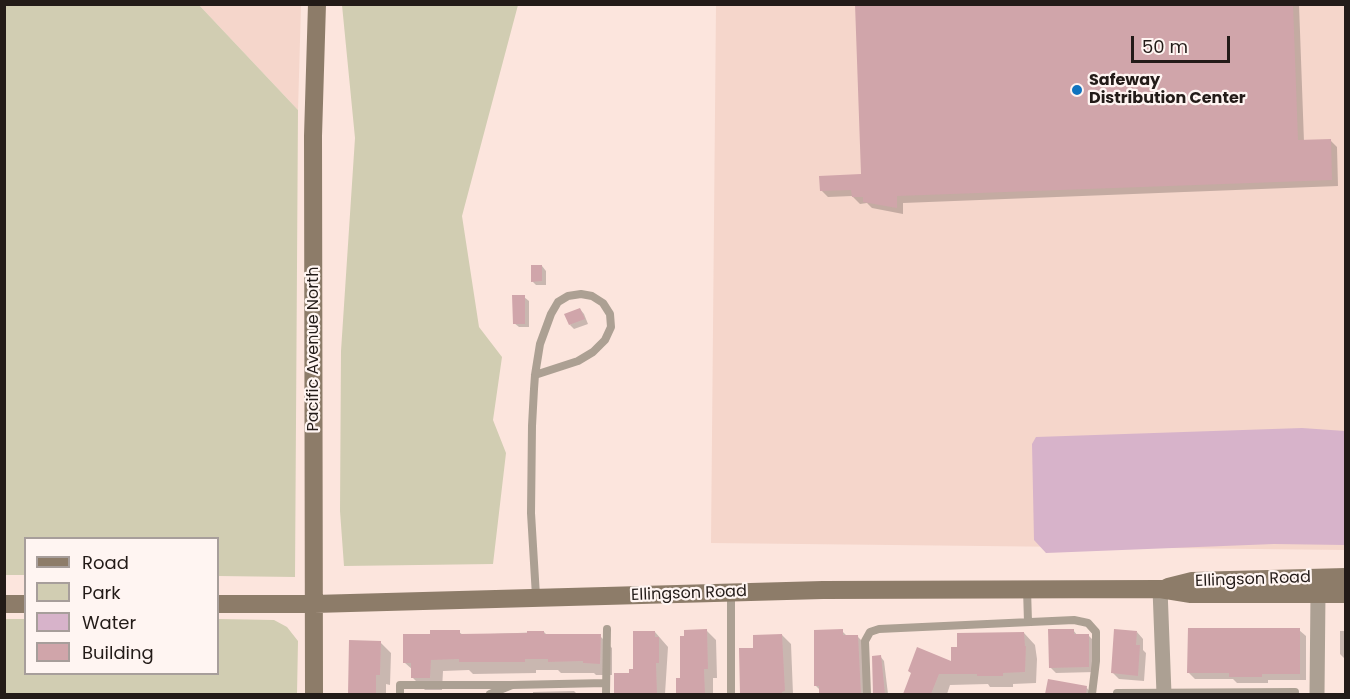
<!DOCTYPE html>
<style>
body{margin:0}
#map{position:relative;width:1350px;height:699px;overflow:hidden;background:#fce5dd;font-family:Poppins,sans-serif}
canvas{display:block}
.frame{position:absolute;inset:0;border:6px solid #231b18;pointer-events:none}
.legend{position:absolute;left:24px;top:537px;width:195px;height:138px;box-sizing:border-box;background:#fff5f2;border:2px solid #a79e9b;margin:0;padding:8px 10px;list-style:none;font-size:18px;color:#231b18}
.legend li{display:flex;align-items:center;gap:12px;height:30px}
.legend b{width:30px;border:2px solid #a79e9b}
.scale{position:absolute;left:1131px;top:36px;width:99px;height:27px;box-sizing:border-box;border:3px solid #231b18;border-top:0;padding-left:8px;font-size:18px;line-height:21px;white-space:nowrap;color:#231b18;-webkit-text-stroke:4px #fff5f2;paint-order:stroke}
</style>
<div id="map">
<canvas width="1350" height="699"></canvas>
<div class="frame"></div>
<ul class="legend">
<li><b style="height:8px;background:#8d7c69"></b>Road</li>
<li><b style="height:16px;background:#d1cdb2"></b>Park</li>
<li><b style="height:16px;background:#d7b3ca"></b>Water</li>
<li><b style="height:16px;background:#d0a5aa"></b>Building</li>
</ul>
<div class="scale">50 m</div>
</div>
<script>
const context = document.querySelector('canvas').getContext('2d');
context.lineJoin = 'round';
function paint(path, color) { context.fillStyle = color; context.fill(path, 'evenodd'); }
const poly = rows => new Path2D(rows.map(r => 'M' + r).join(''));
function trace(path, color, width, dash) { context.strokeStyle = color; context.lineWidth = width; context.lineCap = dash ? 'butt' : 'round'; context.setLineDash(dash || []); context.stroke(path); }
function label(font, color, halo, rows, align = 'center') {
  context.font = font + ' Poppins,sans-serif'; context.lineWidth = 4.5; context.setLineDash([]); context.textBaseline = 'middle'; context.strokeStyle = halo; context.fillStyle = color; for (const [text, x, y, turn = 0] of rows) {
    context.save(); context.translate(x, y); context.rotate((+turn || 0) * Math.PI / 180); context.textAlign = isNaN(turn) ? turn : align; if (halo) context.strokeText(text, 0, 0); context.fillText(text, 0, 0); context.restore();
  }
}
const built = poly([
 [199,5,301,5,298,110],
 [716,5,1345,5,1345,550,711,543]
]);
const green = poly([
 [5,4,199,5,298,110,295,577,218,576,218,538,26,538,25,575,5,575],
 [342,5,518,5,462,216,479,327,502,357,493,420,506,453,493,564,344,566,340,511,341,351,355,138],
 [5,619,25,619,26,674,218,674,218,619,274,620,287,627,298,641,297,694,5,694]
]);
const water = poly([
 [1302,428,1345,431,1345,545,1274,544,1046,553,1034,540,1032,444,1036,437]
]);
const shadow = poly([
 [856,4,1299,4,1304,142,1331,141,1337,147,1338,186,903,203,903,214,872,208,867,203,860,204,852,196,828,197,821,190,863,176],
 [542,266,546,271,546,285,536,285,532,281],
 [524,297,529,301,529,327,519,327,514,323],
 [580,309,584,314,588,324,574,329,570,325],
 [1073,630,1078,636,1089,636,1095,642,1095,672,1056,673,1050,667],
 [1299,630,1306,636,1306,680,1268,680,1268,683,1237,683,1233,679,1195,679,1189,673],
 [707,631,716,640,717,678,713,678,713,694,678,694,678,679,681,679],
 [842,631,848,637,857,636,865,644,868,694,820,694,820,690,816,686],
 [1340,631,1346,631,1346,660,1340,654],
 [459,632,463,635,544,632,547,635,600,636,612,648,612,675,596,675,594,673,561,673,558,670,536,670,536,673,473,674,469,670,443,671,442,690,425,690,413,678,413,670,405,663,431,635],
 [655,632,668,647,665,694,615,694,615,675,631,675],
 [1137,632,1143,639,1143,650,1146,653,1144,681,1119,679,1113,673],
 [1024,633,1035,645,1037,659,1036,683,1013,684,1013,687,990,687,988,684,950,685,947,694,905,694,913,674,953,663],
 [782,635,791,644,793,694,742,694,740,650,755,649],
 [350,642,380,642,391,653,390,685,386,684,386,694,349,694],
 [880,656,884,661,888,694,874,694,873,657],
 [1049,681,1086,687,1092,694,1047,694],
 [574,691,577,694,533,694,533,692],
 [1328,693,1346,693,1346,694,1328,694]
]);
const building = poly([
 [855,4,1293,4,1298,140,1331,139,1332,180,897,196,897,208,863,202,863,197,852,197,851,190,820,191,819,176,861,174],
 [531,265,542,265,542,281,531,282],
 [512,295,525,295,525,324,513,324],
 [580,308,585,319,569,325,564,314],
 [1188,628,1300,628,1300,674,1262,674,1262,677,1229,677,1229,673,1187,673],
 [707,629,708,669,704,669,705,694,676,694,676,678,680,678,680,636,684,636,684,630],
 [843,629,843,635,858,635,861,694,819,694,819,686,814,686,814,630],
 [1048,629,1074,629,1074,634,1089,634,1089,667,1049,668],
 [1114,629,1137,631,1136,645,1140,645,1138,676,1111,673],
 [430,630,460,630,460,634,527,633,527,631,544,631,544,634,601,634,600,664,583,663,583,661,548,662,548,659,525,659,525,662,459,662,459,659,431,660,430,678,411,678,411,663,403,663,403,634,430,634],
 [633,631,655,631,655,637,659,637,659,663,656,663,657,694,614,694,614,673,629,673,629,669,633,669],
 [1024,632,1025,646,1026,646,1025,672,1003,673,1003,676,977,676,977,674,939,674,931,694,903,694,911,673,908,671,917,647,951,661,951,647,957,647,957,633],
 [782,634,785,691,782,692,782,694,740,694,739,648,753,648,753,635],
 [349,640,381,641,380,675,376,675,376,694,348,694],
 [881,655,885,694,873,694,872,656],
 [1048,679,1087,686,1086,694,1045,694]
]);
const lane = poly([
 [535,375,578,361,593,352,605,340,611,327,610,314,603,303,592,296,581,294,568,296,558,302,551,314,540,344,535,375,534,389,532,426,531,513,536,596],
 [1027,589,1028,622],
 [731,594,731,694],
 [1117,693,1295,692],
 [400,694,400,685,512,685],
 [490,694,512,685,606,683],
 [606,694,607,629],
 [867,694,865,641,870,632,879,629,1074,620,1088,623,1096,632,1096,661,1092,694]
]);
const street = poly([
 [1160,589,1164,694],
 [1317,694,1318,594]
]);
const secondary = poly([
 [1168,587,1192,581,1346,577],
 [4,604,26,604],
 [218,604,314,604,823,590,1160,589,1191,594,1346,594],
 [314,694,313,136,317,4]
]);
const markers = [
 [1077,90,6,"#0f73bf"]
];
const poiNames = [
 ["Safeway",1089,81],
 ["Distribution Center",1089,99]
];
const streetNames = [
 ["Pacific Avenue North",314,349,-90],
 ["Ellingson Road",1253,580,-2],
 ["Ellingson Road",689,594,-2]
];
paint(built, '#f5d6cb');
paint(green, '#d1cdb2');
paint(water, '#d7b3ca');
paint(shadow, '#0003');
paint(building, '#d0a5aa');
trace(lane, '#aca093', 8);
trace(street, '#aca093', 15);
trace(secondary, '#8d7c69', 18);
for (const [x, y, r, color] of markers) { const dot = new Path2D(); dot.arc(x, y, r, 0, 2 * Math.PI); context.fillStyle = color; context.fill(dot); trace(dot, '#fff5f2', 2); }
label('bold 16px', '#231b18', '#fff5f2', poiNames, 'left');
label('16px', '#231b18', '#fff5f2', streetNames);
</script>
